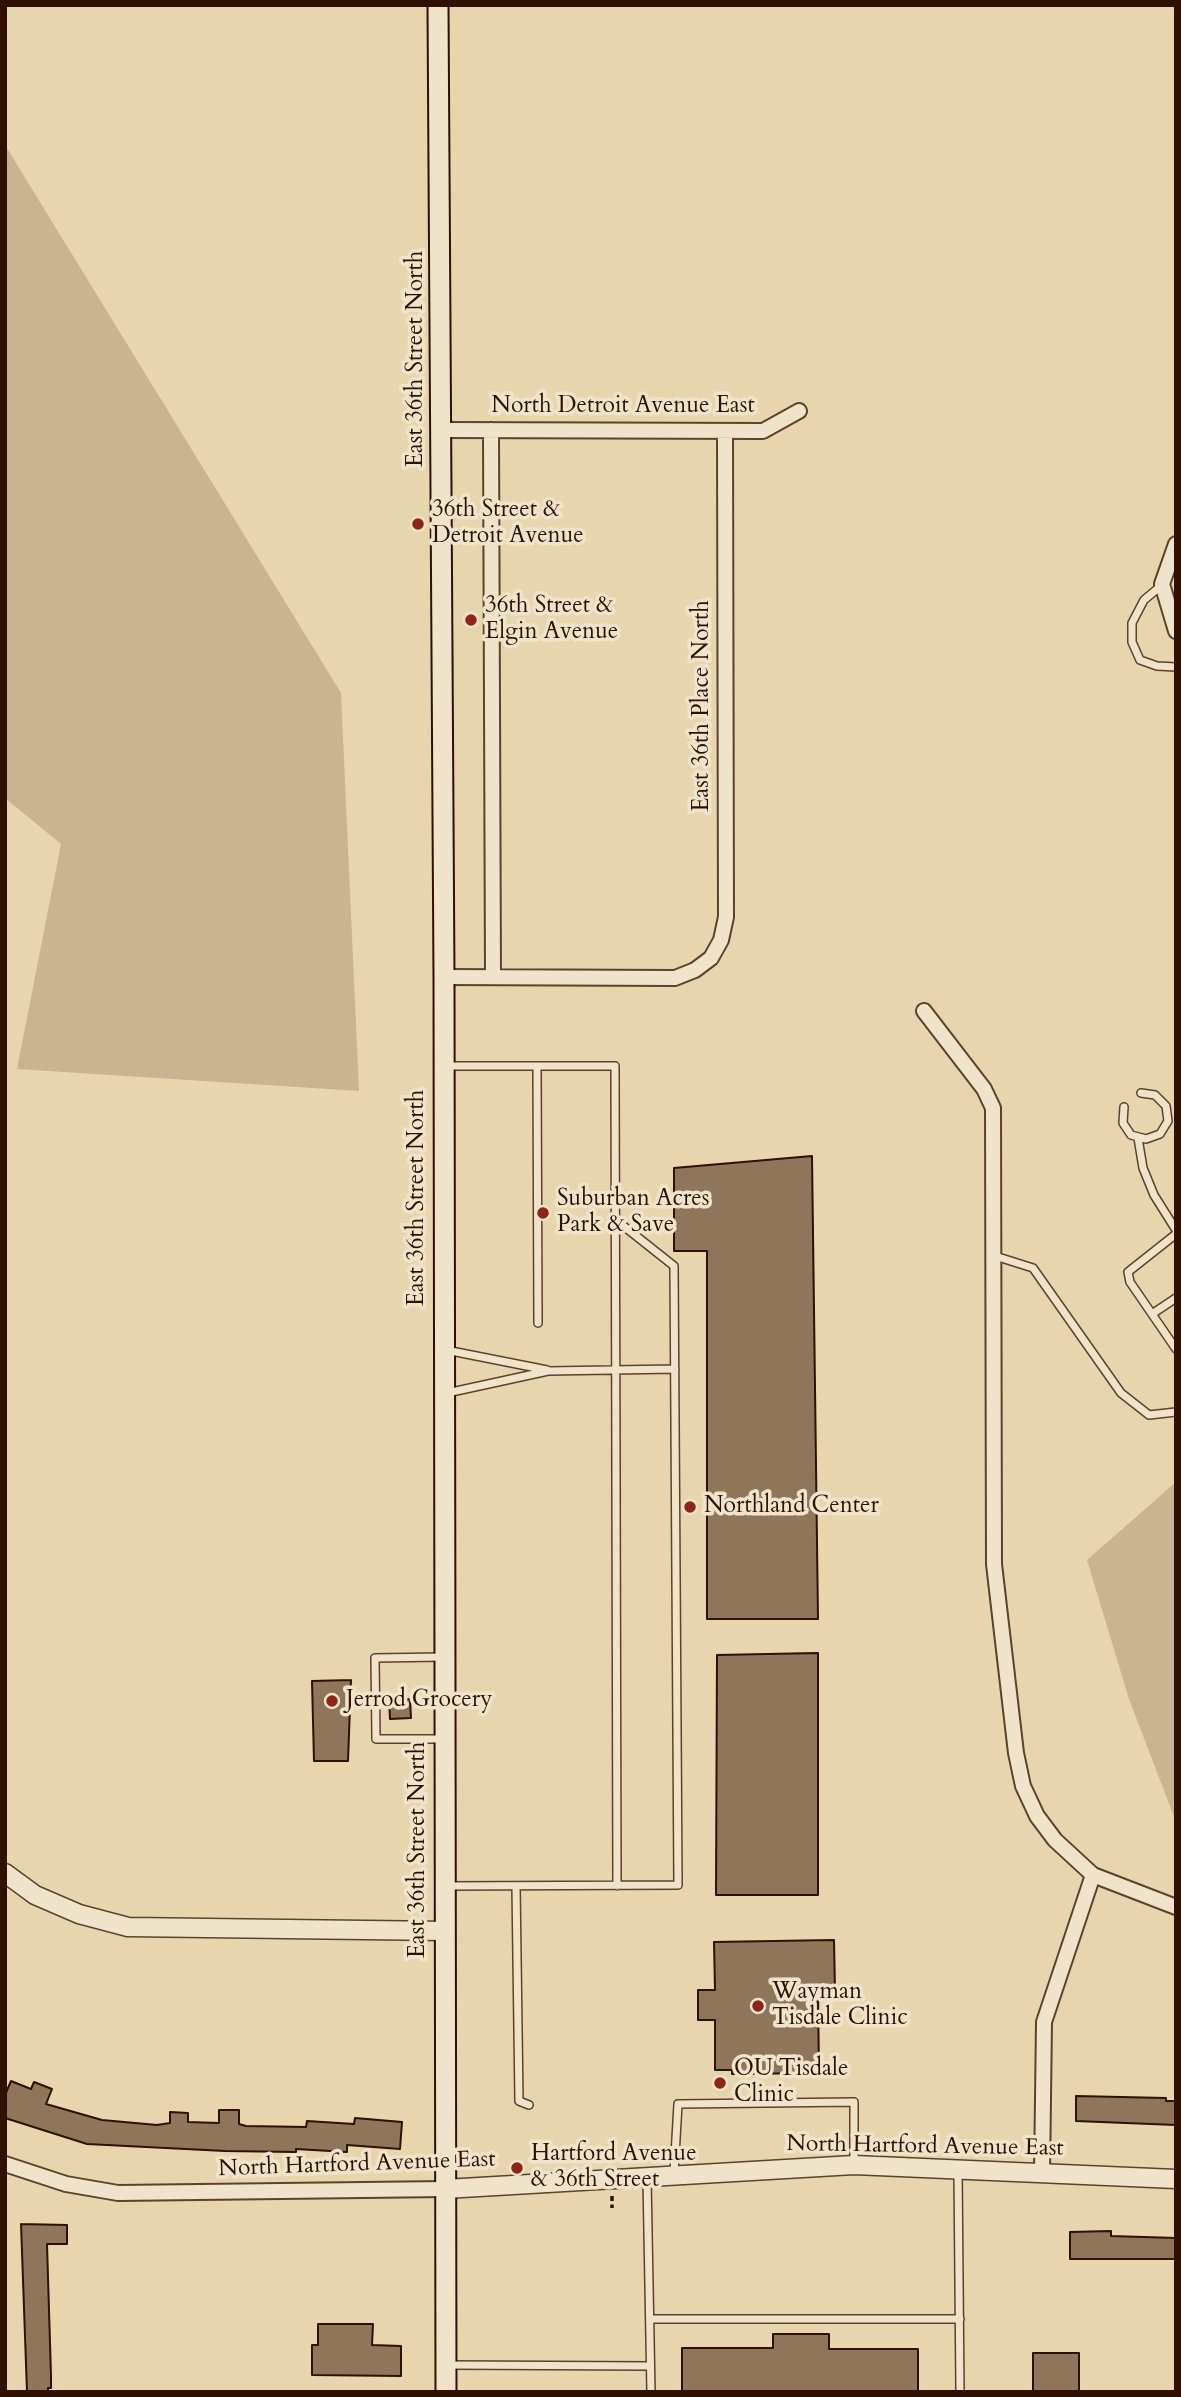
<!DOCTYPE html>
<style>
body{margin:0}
#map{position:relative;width:1181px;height:2397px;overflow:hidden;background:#e7d5ad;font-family:Cardo,serif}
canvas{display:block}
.frame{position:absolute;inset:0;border:7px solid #301000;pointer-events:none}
</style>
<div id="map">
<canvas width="1181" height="2397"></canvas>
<div class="frame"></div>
</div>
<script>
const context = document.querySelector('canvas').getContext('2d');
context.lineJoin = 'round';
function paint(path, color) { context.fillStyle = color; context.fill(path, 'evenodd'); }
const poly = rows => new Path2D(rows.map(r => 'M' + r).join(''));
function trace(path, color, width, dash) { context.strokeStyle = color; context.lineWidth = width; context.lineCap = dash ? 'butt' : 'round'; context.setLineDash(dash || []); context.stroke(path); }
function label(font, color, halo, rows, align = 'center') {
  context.font = font + ' Cardo,serif'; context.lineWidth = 7; context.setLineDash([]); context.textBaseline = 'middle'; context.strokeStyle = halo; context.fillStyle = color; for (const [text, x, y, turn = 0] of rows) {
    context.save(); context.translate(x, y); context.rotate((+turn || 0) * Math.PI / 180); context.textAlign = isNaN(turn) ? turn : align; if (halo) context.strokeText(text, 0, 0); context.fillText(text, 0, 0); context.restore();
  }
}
const green = poly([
 [5,145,341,693,359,1091,17,1069,61,844,5,798],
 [1176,1482,1176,1822,1129,1699,1087,1560]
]);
const building = poly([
 [812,1156,818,1619,707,1619,707,1251,674,1251,674,1168,812,1156],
 [818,1653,818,1895,716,1895,717,1655,818,1653],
 [351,1680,348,1761,314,1761,312,1681,351,1680],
 [410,1699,411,1718,390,1719,389,1700,410,1699],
 [834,1940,835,1993,818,1993,819,2073,732,2074,732,2070,715,2070,715,2020,698,2020,698,1990,715,1990,714,1942,834,1940],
 [11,2081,31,2089,34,2082,52,2089,46,2104,102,2120,157,2125,170,2123,170,2112,188,2113,188,2122,219,2123,219,2110,239,2110,239,2124,246,2126,306,2127,307,2121,354,2124,355,2118,402,2122,400,2149,347,2145,347,2152,296,2149,296,2152,225,2151,87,2144,5,2118,5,2095,11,2081],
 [1076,2096,1166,2098,1166,2101,1176,2101,1176,2125,1076,2121,1076,2096],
 [21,2224,67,2225,67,2244,47,2244,51,2376,51,2388,48,2388,48,2392,27,2392,21,2224],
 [1111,2231,1111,2236,1176,2238,1176,2259,1070,2259,1070,2232,1111,2231],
 [318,2324,373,2324,372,2345,401,2346,401,2376,312,2375,312,2345,318,2345,318,2324],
 [773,2334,829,2334,829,2349,918,2349,918,2392,682,2392,682,2348,773,2348,773,2334],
 [1033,2353,1079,2353,1079,2392,1033,2392,1033,2353]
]);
const path = poly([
 [612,2196,612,2208]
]);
const service = poly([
 [1162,585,1144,600,1132,623,1132,642,1140,660,1157,666,1176,667],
 [445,1066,615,1066,617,1886],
 [537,1066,538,1323],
 [1124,1107,1123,1123,1131,1135,1146,1139,1160,1134,1168,1121,1166,1106,1155,1095,1141,1093],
 [1138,1138,1143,1168,1154,1195,1176,1230],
 [1176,1234,1128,1272,1130,1282,1176,1349],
 [995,1256,1033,1268,1121,1393,1149,1415,1176,1412],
 [1152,1314,1176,1298],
 [446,1350,547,1370],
 [447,1393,548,1371,675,1369],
 [442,1739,376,1739,375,1658,443,1657],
 [448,1886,678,1885,674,1266,616,1220],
 [516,1886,519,2101,529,2105],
 [958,2170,960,2392],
 [674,2173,678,2104,854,2102,854,2164],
 [647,2179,651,2392],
 [650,2319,960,2319],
 [448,2365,650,2366]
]);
const minor = poly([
 [441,430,763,431,799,411],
 [491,430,493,977],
 [1176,544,1162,584,1176,631],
 [444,977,675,978,695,970,711,958,721,940,726,917,725,431],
 [924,1011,984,1089,993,1108,994,1564,1016,1753,1023,1786,1037,1816,1055,1840,1093,1875,1176,1907],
 [5,2164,66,2184,118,2193,445,2189],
 [1042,2174,1044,2022,1093,1875]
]);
const tertiary = poly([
 [5,1873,35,1895,79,1914,128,1927,444,1931],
 [445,2189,854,2165,1176,2179]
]);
const secondary = poly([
 [438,5,444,977,446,2392]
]);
const markers = [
 [418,524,7,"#8f2418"],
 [471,620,7,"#8f2418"],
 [543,1213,7,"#8f2418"],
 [690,1507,7,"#8f2418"],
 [332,1701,7,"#8f2418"],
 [758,2006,7,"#8f2418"],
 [720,2083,7,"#8f2418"],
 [517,2168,7,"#8f2418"]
];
const streetNames = [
 ["East 36th Street North",417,359,-90],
 ["North Detroit Avenue East",623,407],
 ["East 36th Place North",703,706,-90],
 ["East 36th Street North",418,1198,-90],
 ["East 36th Street North",419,1850,-90],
 ["North Hartford Avenue East",925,2147,1],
 ["North Hartford Avenue East",357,2165,-2]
];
const poiNames = [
 ["36th Street &",432,511],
 ["Detroit Avenue",432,537],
 ["36th Street &",485,607],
 ["Elgin Avenue",485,633],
 ["Suburban Acres",557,1200],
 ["Park & Save",557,1226],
 ["Northland Center",704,1507],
 ["Jerrod Grocery",346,1701],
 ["Wayman",772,1993],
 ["Tisdale Clinic",772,2019],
 ["OU Tisdale",734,2070],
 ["Clinic",734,2096],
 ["Hartford Avenue",531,2155],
 ["& 36th Street",531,2181]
];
paint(green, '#c8b490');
paint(building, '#8f765a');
trace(building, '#301000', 2);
trace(service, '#5e412b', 10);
trace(minor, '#5e412b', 18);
trace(tertiary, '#5e412b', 21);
trace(secondary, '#301000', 23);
trace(path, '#301000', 3.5, [5, 3.5]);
trace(service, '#efe4ca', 7);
trace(minor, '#efe4ca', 14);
trace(tertiary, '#efe4ca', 18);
trace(secondary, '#efe4ca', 19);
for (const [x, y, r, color] of markers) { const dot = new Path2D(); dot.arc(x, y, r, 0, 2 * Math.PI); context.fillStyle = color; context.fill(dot); trace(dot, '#efe4ca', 2.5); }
label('23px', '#301000', '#efe4ca', streetNames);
label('23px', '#301000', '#efe4ca', poiNames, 'left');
</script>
